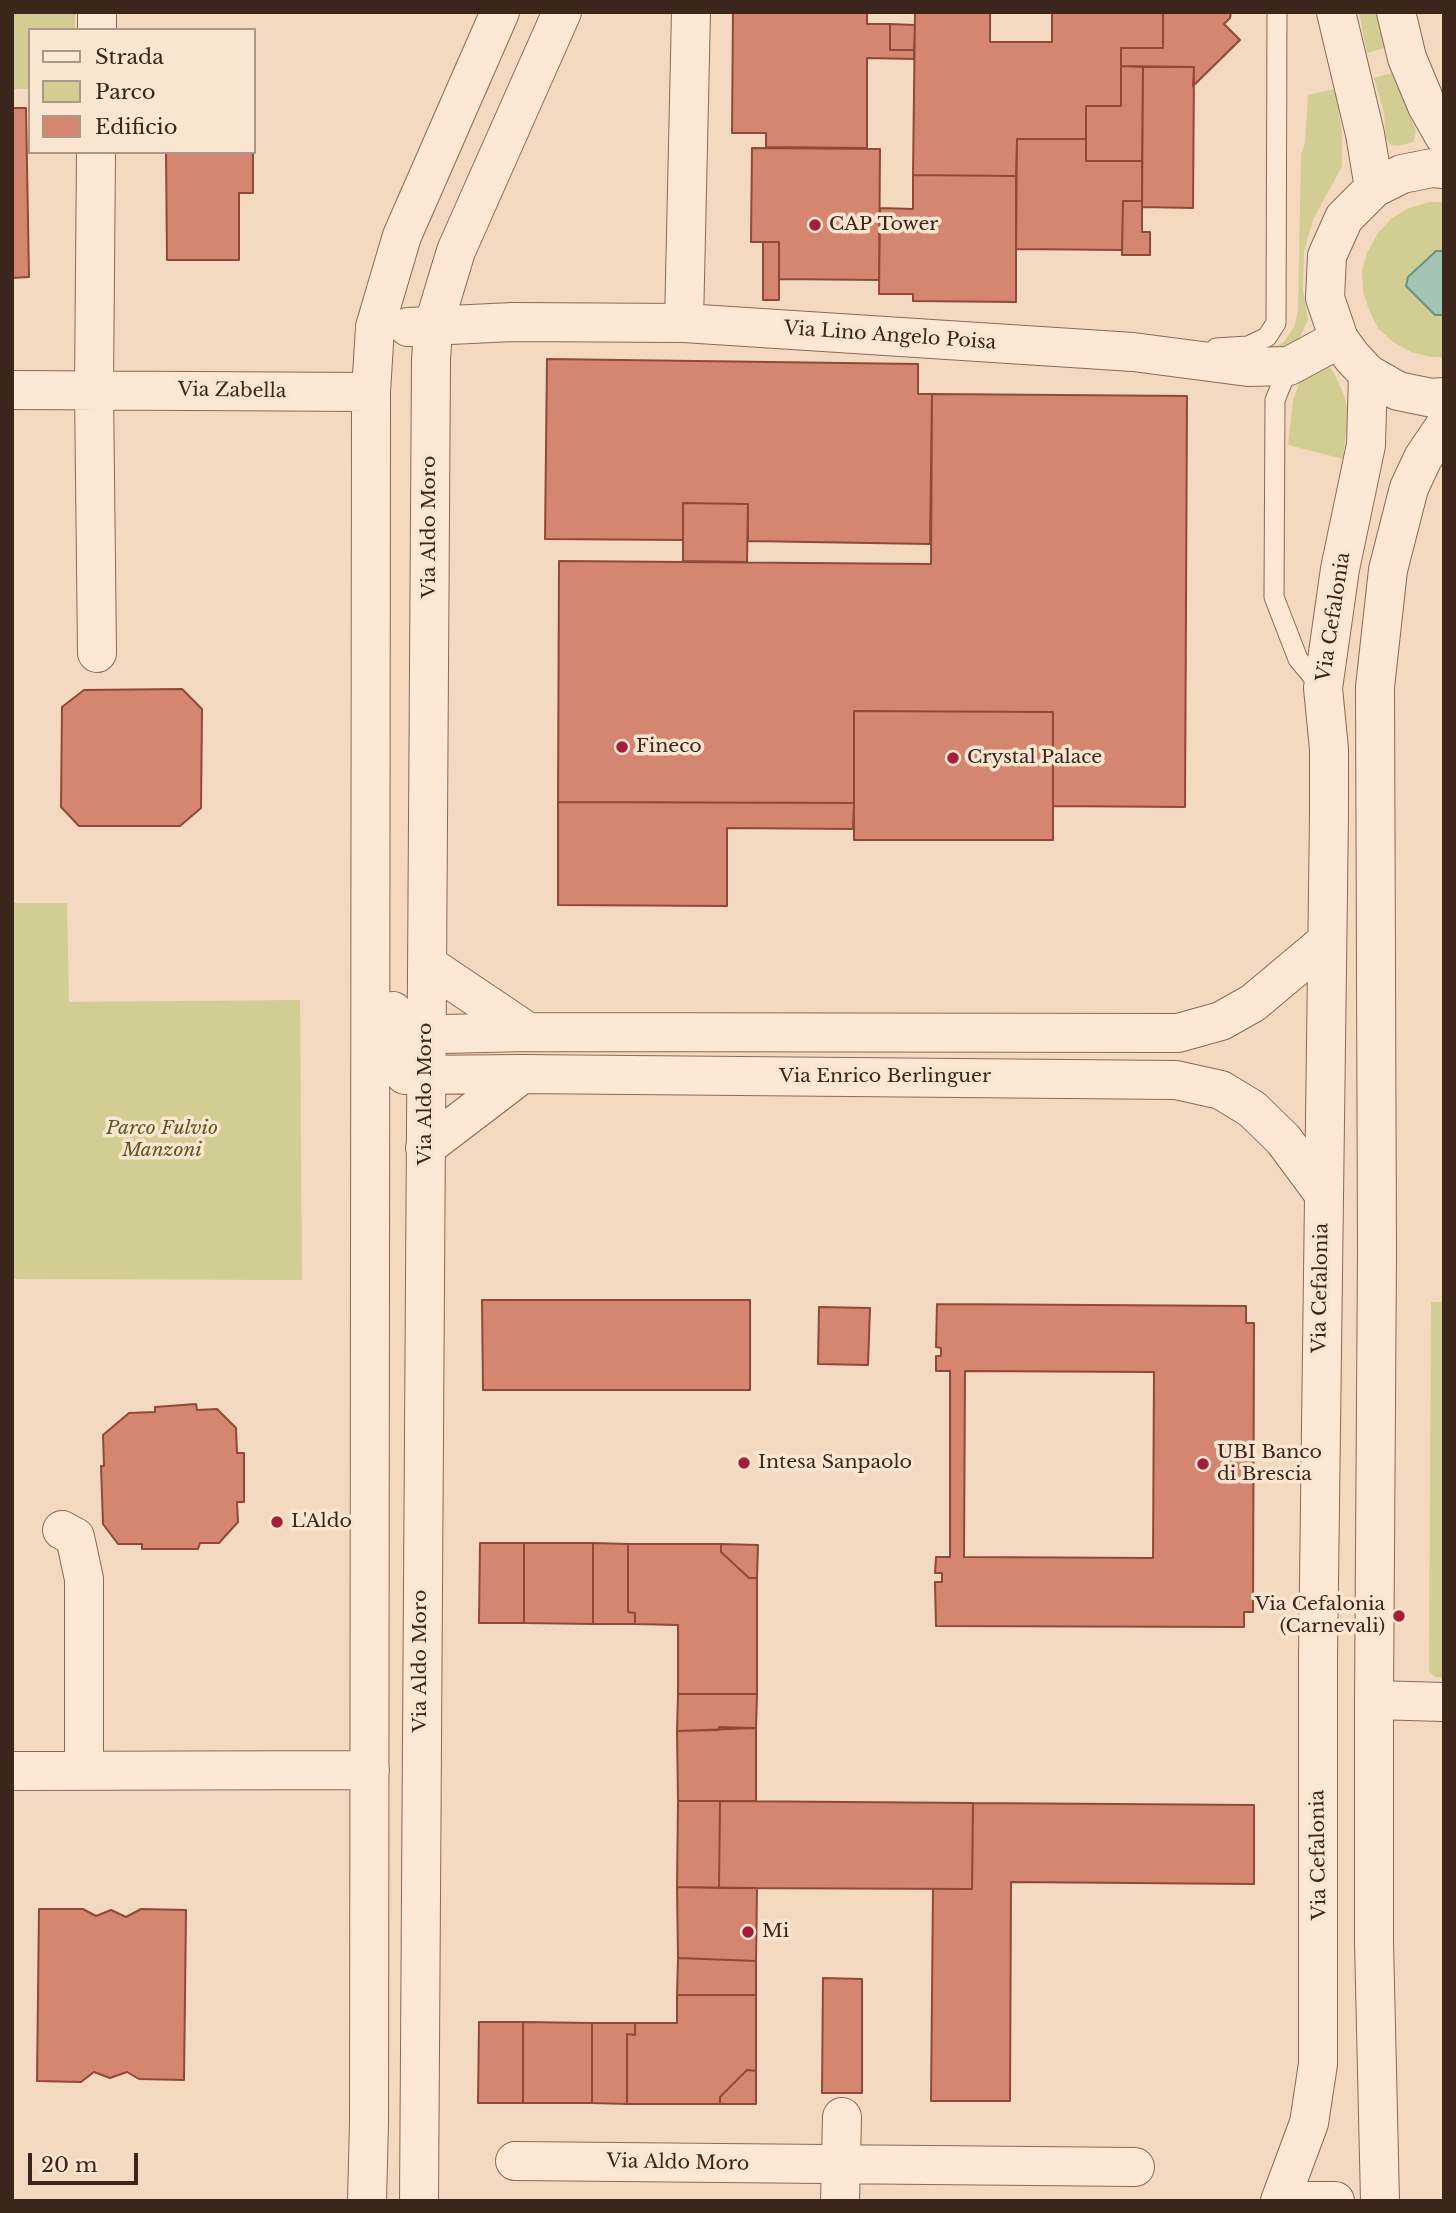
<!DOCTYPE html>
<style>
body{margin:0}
#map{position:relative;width:1456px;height:2213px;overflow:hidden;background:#f3d9bf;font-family:"Libre Baskerville",serif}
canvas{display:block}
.frame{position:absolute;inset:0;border:14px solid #3c251b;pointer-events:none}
.legend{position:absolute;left:28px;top:28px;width:228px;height:126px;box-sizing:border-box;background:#f9e5d0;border:2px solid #ad9888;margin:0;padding:9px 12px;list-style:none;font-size:21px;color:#3c251b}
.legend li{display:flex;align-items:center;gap:14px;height:35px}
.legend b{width:35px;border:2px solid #ad9888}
.scale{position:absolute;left:28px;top:2153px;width:110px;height:32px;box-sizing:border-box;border:4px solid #3c251b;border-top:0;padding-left:9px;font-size:21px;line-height:24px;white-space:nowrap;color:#3c251b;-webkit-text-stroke:5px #f9e5d0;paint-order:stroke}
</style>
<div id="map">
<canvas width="1456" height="2213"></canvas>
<div class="frame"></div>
<ul class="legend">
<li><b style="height:9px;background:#fce8d4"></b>Strada</li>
<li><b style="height:19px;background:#d2cd92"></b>Parco</li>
<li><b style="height:19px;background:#d58671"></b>Edificio</li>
</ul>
<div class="scale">20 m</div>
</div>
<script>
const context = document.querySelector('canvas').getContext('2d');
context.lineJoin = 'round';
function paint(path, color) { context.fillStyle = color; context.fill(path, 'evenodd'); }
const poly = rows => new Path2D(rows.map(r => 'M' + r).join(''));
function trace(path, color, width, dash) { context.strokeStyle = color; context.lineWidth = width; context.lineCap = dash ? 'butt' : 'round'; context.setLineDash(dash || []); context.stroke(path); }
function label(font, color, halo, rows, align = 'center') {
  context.font = font + ' "Libre Baskerville",serif'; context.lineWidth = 7; context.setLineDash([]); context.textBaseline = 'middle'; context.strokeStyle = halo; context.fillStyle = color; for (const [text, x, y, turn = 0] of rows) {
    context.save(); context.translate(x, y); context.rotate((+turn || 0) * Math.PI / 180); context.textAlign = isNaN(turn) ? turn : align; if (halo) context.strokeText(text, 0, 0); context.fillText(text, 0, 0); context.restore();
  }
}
const green = poly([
 [12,12,75,12,75,30,30,30,30,89,12,89],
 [1359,12,1376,12,1385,48,1367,53],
 [1392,73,1416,130,1414,142,1398,146,1391,145,1386,138,1384,113,1374,78],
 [1335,89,1342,131,1342,166,1313,220,1304,251,1303,290,1308,319,1299,340,1286,350,1268,351,1284,342,1294,327,1298,311,1301,154,1305,143,1308,95],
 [1429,202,1444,202,1444,357,1431,357,1411,352,1393,342,1378,328,1369,310,1363,291,1362,270,1368,251,1378,233,1392,218,1409,208],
 [1324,359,1334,373,1344,395,1348,412,1343,459,1288,445,1293,400,1300,381],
 [12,903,67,903,69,1002,300,1000,302,1280,12,1279],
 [1431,1302,1444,1302,1444,1677,1435,1677,1429,1671]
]);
const water = poly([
 [1436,251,1444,251,1444,315,1435,315,1406,286,1408,277,1436,251]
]);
const building = poly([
 [733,12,867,12,867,24,890,24,890,50,914,50,914,59,867,58,867,148,766,147,766,133,732,133,733,12],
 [915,12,990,12,990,42,1052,42,1052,12,1163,12,1163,48,1121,48,1121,106,1086,106,1086,139,1017,139,1016,176,913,175,915,12],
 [1163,12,1231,12,1230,18,1224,24,1240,40,1193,86,1194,67,1121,66,1121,48,1163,48,1163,12],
 [890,24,915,25,914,50,890,50,890,24],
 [1121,66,1143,67,1142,161,1086,161,1086,106,1121,106,1121,66],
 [1143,67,1194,67,1193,208,1142,207,1143,67],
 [12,108,26,108,29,277,12,278,12,108],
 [1017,139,1086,139,1086,161,1142,161,1142,201,1123,201,1122,250,1016,249,1017,139],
 [752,148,880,149,879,280,779,279,779,242,751,242,752,148],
 [166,152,253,152,253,193,239,193,239,260,167,260,166,152],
 [913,175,1016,176,1016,302,913,301,913,294,879,294,880,208,913,209,913,175],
 [1123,201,1142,201,1142,232,1150,232,1150,255,1122,255,1123,201],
 [763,242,779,242,779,300,763,300,763,242],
 [547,359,918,364,918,394,932,394,930,544,748,541,748,504,683,503,683,540,545,539,547,359],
 [932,394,1187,396,1185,807,1053,806,1053,712,854,711,854,803,558,802,559,561,931,564,932,394],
 [683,503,748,504,747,562,683,561,683,503],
 [182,689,202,709,201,808,180,826,79,826,61,807,62,707,84,690,182,689],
 [854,711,1053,712,1053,840,854,840,854,711],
 [558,802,854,803,853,829,727,828,727,906,558,905,558,802],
 [482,1300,750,1300,750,1390,483,1390,482,1300],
 [937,1304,1246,1306,1246,1323,1254,1323,1253,1612,1244,1612,1244,1627,936,1626,935,1582,942,1582,942,1573,935,1573,936,1557,950,1557,950,1371,936,1371,936,1356,941,1356,941,1348,936,1347,937,1304],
 [965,1371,1154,1372,1153,1558,964,1557,965,1371],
 [819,1307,870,1308,868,1365,818,1364,819,1307],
 [196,1404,197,1410,217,1409,236,1428,237,1453,244,1453,244,1502,237,1502,238,1522,219,1543,200,1543,198,1549,142,1549,142,1544,118,1544,103,1524,101,1466,104,1466,103,1435,129,1413,155,1412,155,1407,196,1404],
 [480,1543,524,1543,524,1623,479,1623,480,1543],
 [524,1543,593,1543,593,1624,524,1623,524,1543],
 [593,1543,628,1544,628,1612,635,1613,635,1624,593,1624,593,1543],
 [628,1544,721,1544,721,1552,749,1578,757,1578,757,1694,678,1694,678,1625,635,1624,635,1613,628,1612,628,1544],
 [721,1544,758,1545,757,1578,749,1578,721,1552,721,1544],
 [678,1694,757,1694,756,1728,677,1731,678,1694],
 [719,1727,756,1728,756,1801,678,1801,677,1731,719,1730,719,1727],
 [678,1801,720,1801,719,1888,677,1887,678,1801],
 [720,1801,973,1803,972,1889,719,1888,720,1801],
 [973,1803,1254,1805,1254,1884,1011,1882,1010,2101,931,2101,933,1889,972,1889,973,1803],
 [677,1887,757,1888,756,1961,678,1958,677,1887],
 [39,1909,83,1909,96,1916,111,1910,126,1917,141,1909,186,1910,184,2080,139,2079,127,2072,110,2078,94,2072,81,2082,37,2081,39,1909],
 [678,1958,756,1961,756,1995,677,1995,678,1958],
 [823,1978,862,1979,862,2093,822,2093,823,1978],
 [677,1995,756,1995,756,2071,747,2070,720,2097,720,2104,627,2104,627,2034,635,2035,635,2023,677,2023,677,1995],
 [479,2022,523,2022,523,2103,478,2103,479,2022],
 [523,2022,592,2023,592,2103,523,2103,523,2022],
 [592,2023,635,2023,635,2035,627,2034,627,2104,592,2103,592,2023],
 [747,2070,756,2071,756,2104,720,2104,720,2097,747,2070]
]);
const service = poly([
 [1216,348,1248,346,1267,337,1276,323,1277,12],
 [1289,366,1275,400,1274,597,1298,659,1322,688]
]);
const minor = poly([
 [97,30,97,12],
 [96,152,94,389,97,653],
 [684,323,691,12],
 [408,327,513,322,684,323,1133,352,1248,367,1289,366,1339,339],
 [12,390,371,392],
 [427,964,528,1032,1178,1033,1221,1021,1253,1003,1327,941],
 [393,1011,393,1052,405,1075,522,1074],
 [400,1035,528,1032],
 [425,1148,522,1074,1176,1080,1221,1090,1252,1109,1283,1139,1323,1193],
 [62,1530,75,1537,84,1579,84,1771],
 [1374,1700,1444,1702],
 [12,1771,370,1770],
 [515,2161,1135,2167],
 [367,2201,369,2123,371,392,375,327,402,236,500,12],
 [419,2201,431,361,433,327,456,251,562,12],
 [840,2201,842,2117]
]);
const tertiary = poly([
 [1336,12,1365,134,1374,188],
 [1396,12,1407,58,1427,106,1444,136],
 [1444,169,1432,168,1402,174,1374,188,1344,218,1327,256,1325,298,1339,339,1352,357,1368,374,1398,391,1432,398,1444,397],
 [1280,2201,1309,2123,1318,2064,1318,1657,1329,814,1329,749,1323,688,1340,569,1366,445,1368,374],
 [1300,2201,1335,2201],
 [1380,2201,1374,1941,1374,1700,1377,1252,1375,687,1388,570,1409,488,1423,458,1444,427]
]);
const markers = [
 [815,225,7,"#a41e3a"],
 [622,747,7,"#a41e3a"],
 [953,758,7,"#a41e3a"],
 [744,1463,7,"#a41e3a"],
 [1203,1464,7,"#a41e3a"],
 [277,1522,7,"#a41e3a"],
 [1399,1616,7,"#a41e3a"],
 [748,1932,7,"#a41e3a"]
];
const poiNames = [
 ["CAP Tower",829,225],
 ["Fineco",636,747],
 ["Crystal Palace",967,758],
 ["UBI Banco",1217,1453],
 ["di Brescia",1217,1475],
 ["Intesa Sanpaolo",758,1463],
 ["L'Aldo",291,1522],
 ["Via Cefalonia",1385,1605,"right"],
 ["(Carnevali)",1385,1627,"right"],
 ["Mi",762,1932]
];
const streetNames = [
 ["Via Lino Angelo Poisa",890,336,4],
 ["Via Zabella",232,391,1],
 ["Via Aldo Moro",430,527,-90],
 ["Via Cefalonia",1334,617,-81],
 ["Via Enrico Berlinguer",885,1077],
 ["Via Aldo Moro",426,1094,-90],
 ["Via Cefalonia",1321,1288,-89],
 ["Via Aldo Moro",421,1661,-90],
 ["Via Cefalonia",1319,1855,-91],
 ["Via Aldo Moro",678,2163,1]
];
const parkNames = [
 ["Parco Fulvio",162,1129],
 ["Manzoni",162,1151]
];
paint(green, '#d2cd92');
paint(water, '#a3c4b4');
trace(water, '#699380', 2);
paint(building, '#d58671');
trace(building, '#904938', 2);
trace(service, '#8e6855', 21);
trace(minor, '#8e6855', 40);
trace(tertiary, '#8e6855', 40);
trace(service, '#fce8d4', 19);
trace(minor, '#fce8d4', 38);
trace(tertiary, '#fce8d4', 38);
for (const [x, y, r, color] of markers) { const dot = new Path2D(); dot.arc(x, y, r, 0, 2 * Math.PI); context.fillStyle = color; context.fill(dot); trace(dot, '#f9e5d0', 2.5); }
label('19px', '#3c251b', '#f9e5d0', poiNames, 'left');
label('19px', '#3c251b', '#f9e5d0', streetNames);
label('italic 19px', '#585a20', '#f9e5d0', parkNames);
</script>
